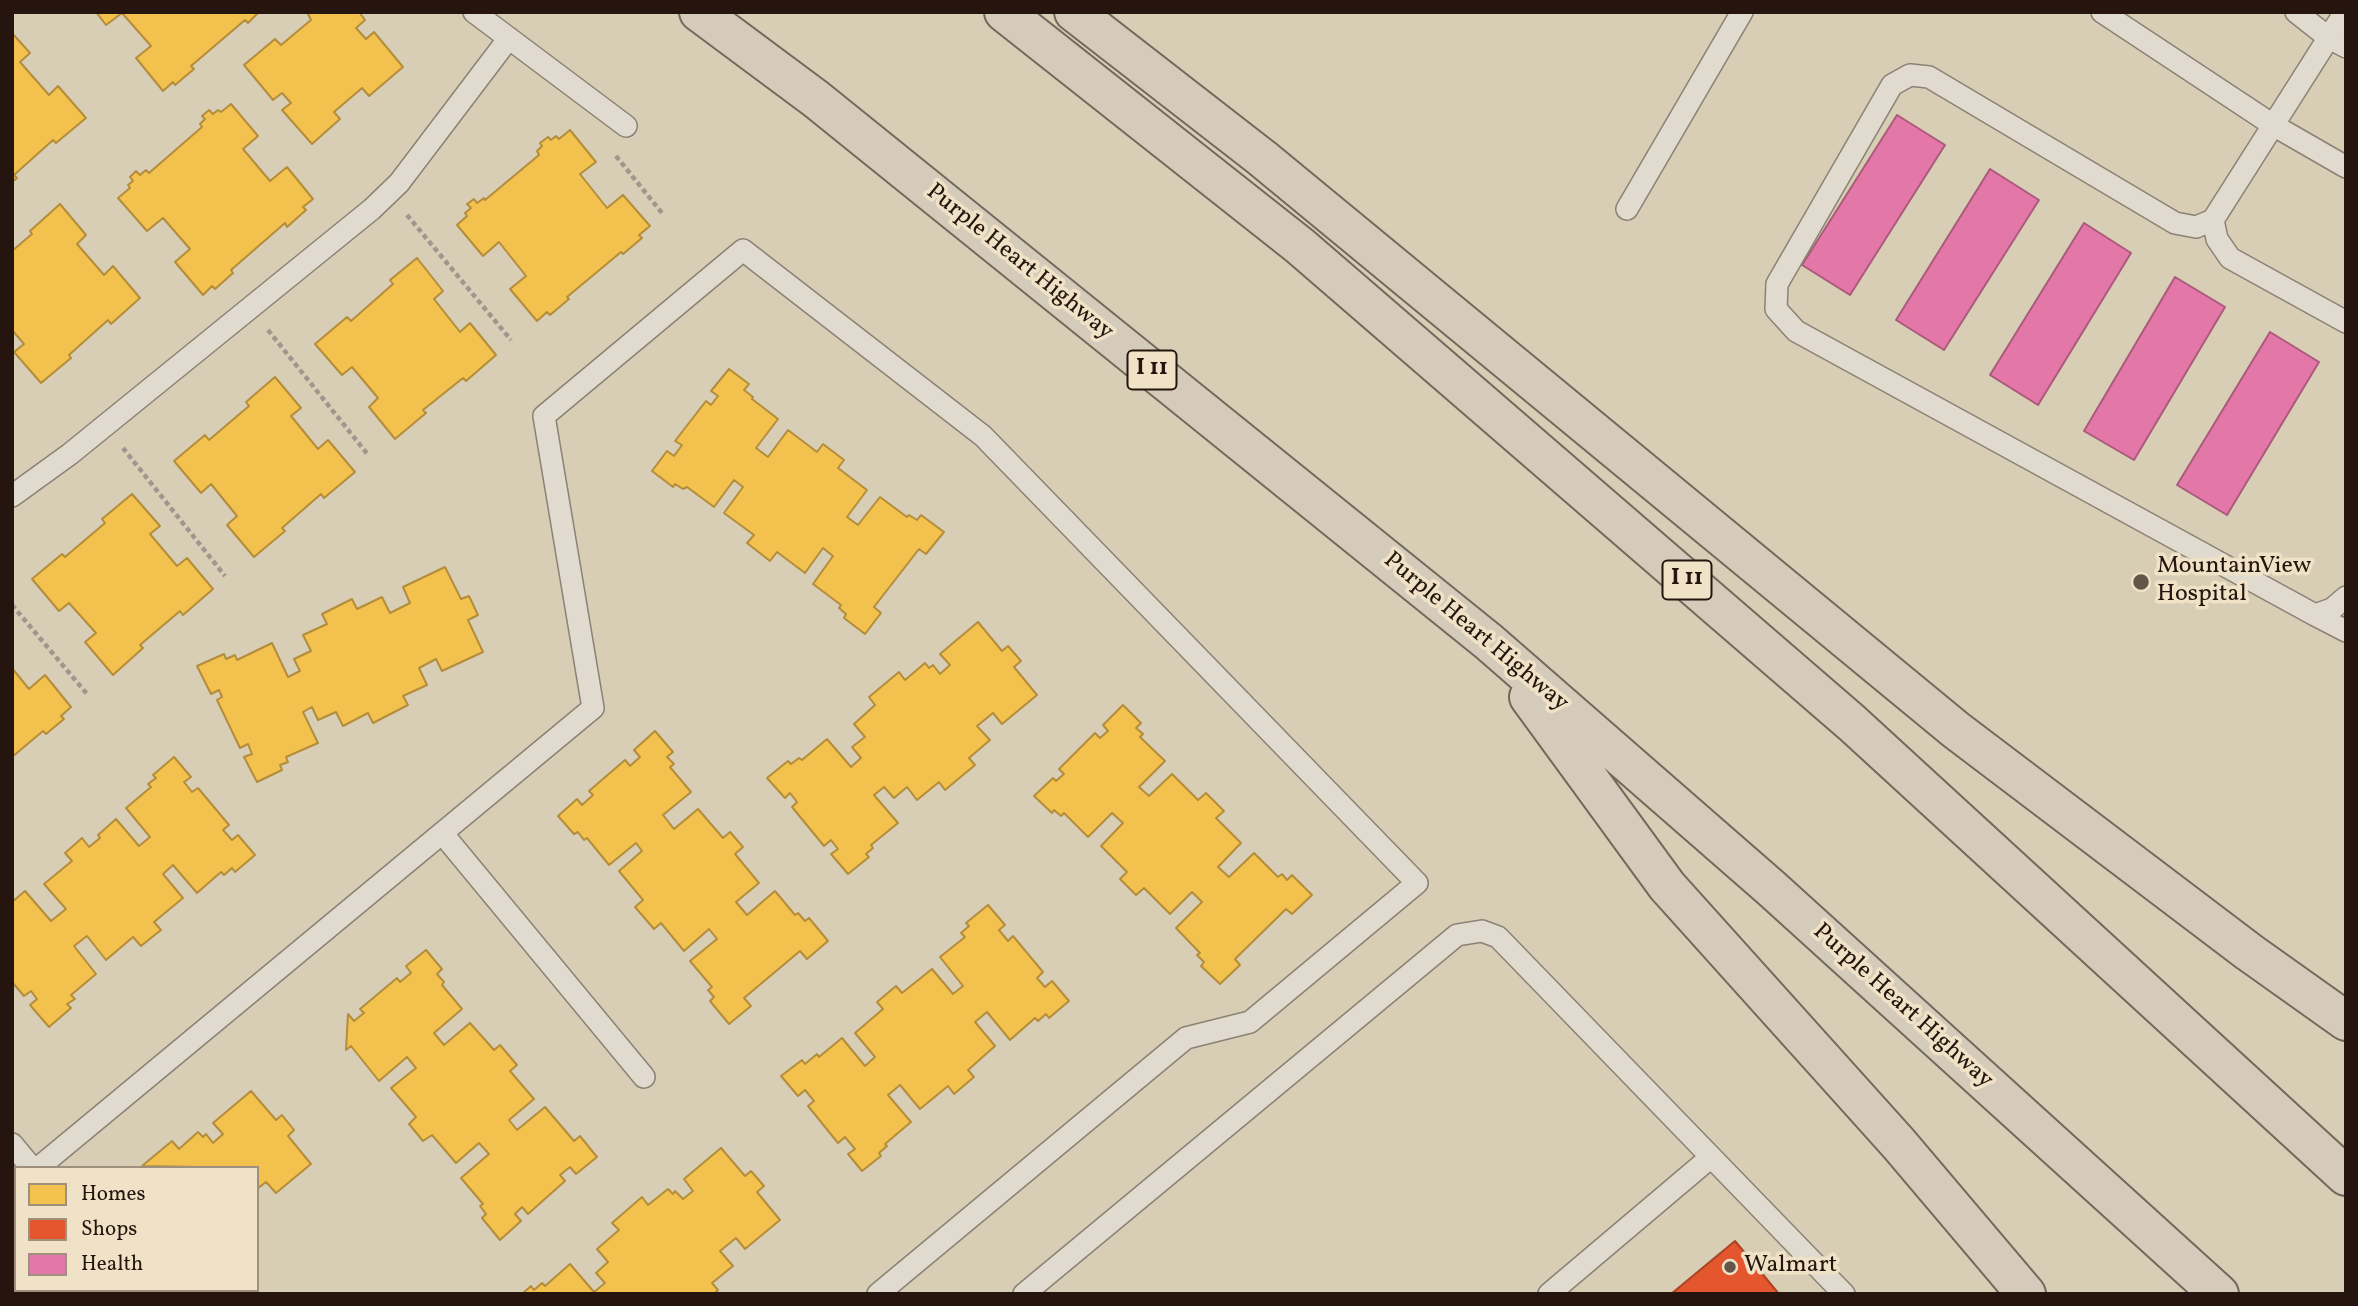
<!DOCTYPE html>
<style>
body{margin:0}
#map{position:relative;width:2358px;height:1306px;overflow:hidden;background:#d8cdb5;font-family:Vollkorn,serif}
canvas{display:block}
.frame{position:absolute;inset:0;border:14px solid #25150e;pointer-events:none}
.legend{position:absolute;left:14px;top:1166px;width:245px;height:126px;box-sizing:border-box;background:#efe2c6;border:2px solid #9e907c;margin:0;padding:9px 12px;list-style:none;font-size:21px;color:#25150e}
.legend li{display:flex;align-items:center;gap:14px;height:35px}
.legend b{width:35px;border:2px solid #9e907c}
</style>
<div id="map">
<canvas width="2358" height="1306"></canvas>
<div class="frame"></div>
<ul class="legend">
<li><b style="height:19px;background:#f2c14e"></b>Homes</li>
<li><b style="height:19px;background:#e4572e"></b>Shops</li>
<li><b style="height:19px;background:#e377a8"></b>Health</li>
</ul>
</div>
<script>
const context = document.querySelector('canvas').getContext('2d');
context.lineJoin = 'round';
function paint(path, color) { context.fillStyle = color; context.fill(path, 'evenodd'); }
const poly = rows => new Path2D(rows.map(r => 'M' + r).join(''));
function trace(path, color, width, dash) { context.strokeStyle = color; context.lineWidth = width; context.lineCap = dash ? 'butt' : 'round'; context.setLineDash(dash || []); context.stroke(path); }
function label(font, color, halo, rows, align = 'center') {
  context.font = font + ' Vollkorn,serif'; context.lineWidth = 7; context.setLineDash([]); context.textBaseline = 'middle'; context.strokeStyle = halo; context.fillStyle = color; for (const [text, x, y, turn = 0] of rows) {
    context.save(); context.translate(x, y); context.rotate((+turn || 0) * Math.PI / 180); context.textAlign = isNaN(turn) ? turn : align; if (halo) context.strokeText(text, 0, 0); context.fillText(text, 0, 0); context.restore();
  }
}
const homes = poly([
 [96,12,259,12,248,23,245,20,191,66,194,69,175,85,173,82,163,91,136,58,151,46,122,13,106,25,96,12],
 [307,12,359,12,365,20,356,28,366,39,374,32,403,67,369,96,362,88,334,112,340,119,312,144,282,110,291,103,282,93,273,100,244,65,275,39,281,45,311,20,307,12],
 [12,33,30,53,20,62,49,95,58,86,86,118,56,143,53,140,14,175,17,178,12,182,12,33],
 [231,104,258,136,243,149,270,181,287,167,313,199,303,207,306,210,287,227,285,223,231,270,233,273,215,289,212,286,203,295,175,262,190,249,163,218,147,231,118,198,130,188,128,185,133,181,130,177,136,171,140,175,146,170,149,173,202,127,200,124,205,119,202,116,209,110,213,114,218,110,221,112,231,104],
 [570,130,596,162,580,174,607,208,623,195,650,226,639,235,642,238,623,254,621,252,567,297,569,299,550,315,547,312,537,321,510,289,526,276,499,242,483,256,457,225,467,216,465,213,471,208,467,204,474,199,477,203,484,198,485,200,539,155,537,151,542,146,540,143,548,137,551,140,556,136,559,139,570,130],
 [60,204,86,235,77,244,104,275,113,266,140,298,111,324,108,320,69,355,71,358,41,383,14,352,24,344,12,330,12,251,32,234,30,231,60,204],
 [417,258,443,291,434,299,460,332,470,323,496,355,466,381,463,378,423,410,426,413,395,439,369,407,378,398,352,367,342,375,315,344,347,317,351,321,393,284,390,280,417,258],
 [729,369,749,384,744,390,753,397,752,399,778,419,756,448,768,457,788,430,817,452,823,444,844,460,838,468,867,490,847,517,858,525,880,497,907,517,909,515,917,520,921,515,944,532,926,554,919,549,874,607,881,613,865,634,844,618,846,614,839,608,841,605,813,584,833,556,823,548,805,573,777,552,770,561,747,543,754,535,724,513,743,487,734,480,714,507,687,487,683,489,675,484,673,487,652,471,667,451,674,456,682,445,675,441,706,401,711,405,718,396,711,391,729,369],
 [275,377,301,408,291,416,318,449,328,440,355,472,324,498,321,494,282,528,285,531,254,557,227,525,237,516,211,484,201,493,174,461,205,435,209,440,249,406,246,402,275,377],
 [132,494,160,526,150,534,177,566,187,558,213,589,183,615,180,611,140,645,143,648,113,675,85,642,96,633,69,603,59,611,32,579,62,554,65,557,105,523,102,519,132,494],
 [445,567,461,599,469,596,478,615,468,620,483,652,442,671,436,659,419,668,427,685,403,696,408,705,373,723,368,713,343,726,336,712,318,720,312,707,303,712,318,743,286,757,288,762,280,765,282,770,257,782,244,757,252,754,248,744,240,748,217,700,222,697,219,690,211,694,197,666,224,654,226,659,235,655,237,660,272,643,288,677,300,671,294,659,311,651,303,635,327,624,322,614,352,599,357,609,382,597,390,613,410,603,403,587,445,567],
 [978,622,1002,651,1008,646,1021,661,1014,667,1037,695,1002,724,993,713,977,726,990,740,969,758,975,765,945,790,939,782,917,800,907,787,894,798,884,787,874,795,898,823,871,845,873,848,866,854,869,857,848,874,831,854,838,849,831,840,824,846,792,807,797,802,790,793,785,798,767,778,788,761,791,764,799,758,802,760,827,739,851,767,861,758,852,747,865,737,854,724,875,705,869,697,899,672,905,680,925,663,929,668,933,665,940,674,950,665,940,654,978,622],
 [12,668,29,689,45,675,71,707,61,716,64,719,46,734,43,731,12,757,12,668],
 [1123,705,1141,723,1136,728,1143,734,1140,737,1165,761,1139,787,1149,796,1172,774,1198,800,1206,793,1224,811,1216,818,1241,843,1218,867,1229,877,1254,853,1278,877,1282,874,1287,880,1292,875,1312,895,1292,914,1286,909,1235,959,1240,965,1220,984,1201,966,1204,962,1197,955,1200,953,1176,928,1202,902,1192,892,1170,914,1144,888,1136,895,1120,879,1127,872,1101,846,1123,823,1112,813,1088,837,1064,813,1061,816,1054,810,1052,813,1034,796,1053,778,1056,781,1064,774,1059,769,1095,733,1100,738,1108,731,1103,725,1123,705],
 [655,731,673,752,667,757,674,764,670,767,691,792,663,815,674,829,698,809,723,838,730,832,743,847,735,854,759,883,736,902,747,915,775,891,795,915,798,913,805,921,809,918,828,941,807,959,800,951,744,998,751,1006,729,1024,710,1001,714,997,708,990,712,987,690,961,717,939,709,929,684,951,661,923,654,929,635,907,643,900,619,871,642,851,636,843,609,865,587,838,584,840,578,832,574,834,558,816,577,799,582,805,593,795,589,791,625,760,630,766,640,757,634,750,655,731],
 [174,757,191,777,184,782,192,792,198,788,229,825,223,830,232,840,238,835,255,855,235,872,232,868,224,875,221,872,197,893,173,865,163,874,183,898,154,922,161,930,141,946,133,937,106,960,87,936,74,946,96,974,71,995,75,999,67,1004,71,1008,49,1027,30,1005,37,999,31,991,24,996,12,982,12,902,25,891,51,921,66,909,44,884,72,861,65,853,82,838,89,847,100,838,98,835,116,819,139,846,150,837,126,808,151,787,148,784,156,778,153,775,174,757],
 [988,905,1005,925,999,930,1008,941,1013,936,1043,972,1037,978,1045,987,1052,981,1069,1001,1049,1018,1046,1014,1038,1021,1035,1018,1010,1040,987,1012,975,1022,995,1046,968,1070,974,1077,954,1094,948,1086,920,1109,900,1085,888,1095,911,1122,885,1144,887,1146,879,1153,881,1156,862,1171,848,1154,855,1149,845,1137,838,1143,808,1106,814,1101,805,1090,798,1096,781,1076,802,1060,805,1064,817,1054,819,1057,842,1038,865,1066,875,1057,855,1033,883,1009,877,1002,896,986,902,993,932,969,953,994,963,986,940,957,965,937,961,933,969,926,966,923,988,905],
 [426,950,442,969,437,974,444,982,442,985,462,1009,434,1033,444,1045,470,1023,494,1050,500,1045,517,1065,510,1071,534,1099,509,1120,517,1130,545,1107,574,1141,580,1136,597,1157,576,1174,570,1167,560,1175,565,1181,528,1214,522,1207,515,1214,521,1221,500,1240,482,1218,486,1214,480,1206,483,1204,461,1178,489,1154,479,1143,456,1163,432,1135,423,1141,409,1124,416,1117,391,1088,416,1068,407,1057,379,1081,351,1046,346,1050,348,1014,354,1021,364,1013,360,1009,397,978,400,982,411,973,406,966,426,950],
 [251,1091,276,1120,282,1115,294,1130,288,1136,311,1164,276,1193,266,1182,257,1189,257,1168,142,1166,172,1141,179,1149,198,1132,203,1137,206,1134,213,1143,223,1134,213,1123,251,1091],
 [721,1148,745,1176,751,1171,764,1186,757,1192,780,1220,745,1249,736,1238,720,1251,733,1266,712,1283,718,1290,714,1294,522,1294,531,1286,534,1290,542,1283,545,1286,570,1264,594,1292,605,1283,596,1273,608,1262,597,1249,619,1230,612,1223,642,1197,648,1205,668,1189,673,1194,675,1191,683,1199,693,1191,684,1179,721,1148],
 [77,1290,170,1290,171,1292,168,1294,80,1294,77,1290]
]);
const shops = poly([
 [1735,1241,1779,1294,1671,1294,1735,1241]
]);
const health = poly([
 [1897,115,1945,145,1850,295,1802,265,1897,115],
 [1990,169,2039,200,1944,350,1896,320,1990,169],
 [2084,223,2131,253,2038,405,1990,375,2084,223],
 [2175,277,2225,307,2134,460,2084,431,2175,277],
 [2270,332,2319,362,2227,515,2177,485,2270,332]
]);
const path = poly([
 [616,156,662,213],
 [407,215,511,340],
 [268,330,369,456],
 [123,448,225,576],
 [12,605,87,694]
]);
const service = poly([
 [474,12,626,126],
 [2102,12,2273,125,2346,167],
 [2296,12,2329,38,2346,47],
 [2345,12,2213,220,2196,227,2175,223,1929,77,1910,75,1892,85,1777,284,1776,309,1796,331,2315,615,2332,609,2346,597],
 [1627,209,1742,12],
 [2213,220,2217,239,2230,258,2346,322],
 [12,496,70,454,372,209,399,183,509,38],
 [2315,615,2346,631],
 [442,833,644,1077],
 [12,1144,32,1168],
 [38,1168,593,708,544,416,743,250,983,436,1417,883,1250,1022,1186,1038,878,1294],
 [12,1193,16,1189],
 [1024,1294,1457,935,1482,931,1498,937,1844,1294],
 [1549,1294,1711,1157]
]);
const motorway = poly([
 [699,12,816,99,1489,642,1771,888,2219,1294],
 [1004,12,1300,246,1852,723,2346,1176],
 [1074,12,1262,158,1956,730,2249,952,2346,1021],
 [1529,697,1667,886,1899,1144,2026,1294]
]);
const markers = [
 [2141,582,9,"#645548"],
 [1730,1267,7,"#645548"]
];
const shields = [
 [1152,370,49],
 [1687,580,49]
];
const shieldNames = [
 ["I 11",1152,370],
 ["I 11",1687,580]
];
const streetNames = [
 ["Purple Heart Highway",1019,263,39],
 ["Purple Heart Highway",1475,633,40],
 ["Purple Heart Highway",1902,1007,42]
];
const poiNames = [
 ["MountainView",2157,568],
 ["Hospital",2157,596],
 ["Walmart",1744,1267]
];
paint(homes, '#f2c14e');
trace(homes, '#b48d3b', 2);
paint(shops, '#e4572e');
trace(shops, '#ab4324', 2);
paint(health, '#e377a8');
trace(health, '#aa5a7a', 2);
trace(service, '#8a8274', 24);
trace(motorway, '#72695d', 42);
trace(path, '#9d978e', 4.5, [5, 3.5]);
trace(service, '#e0dbce', 21);
trace(motorway, '#d5cbba', 38);
for (const [x, y, r, color] of markers) { const dot = new Path2D(); dot.arc(x, y, r, 0, 2 * Math.PI); context.fillStyle = color; context.fill(dot); trace(dot, '#efe2c6', 2.5); }
for (const [x, y, w] of shields) { const box = new Path2D(); box.roundRect(x - w / 2, y - 19.5, w, 39, 5); context.fillStyle = '#efe2c6'; context.fill(box); trace(box, '#25150e', 2); }
label('bold 23px', '#25150e', null, shieldNames);
label('24px', '#25150e', '#efe2c6', streetNames);
label('24px', '#25150e', '#efe2c6', poiNames, 'left');
</script>
